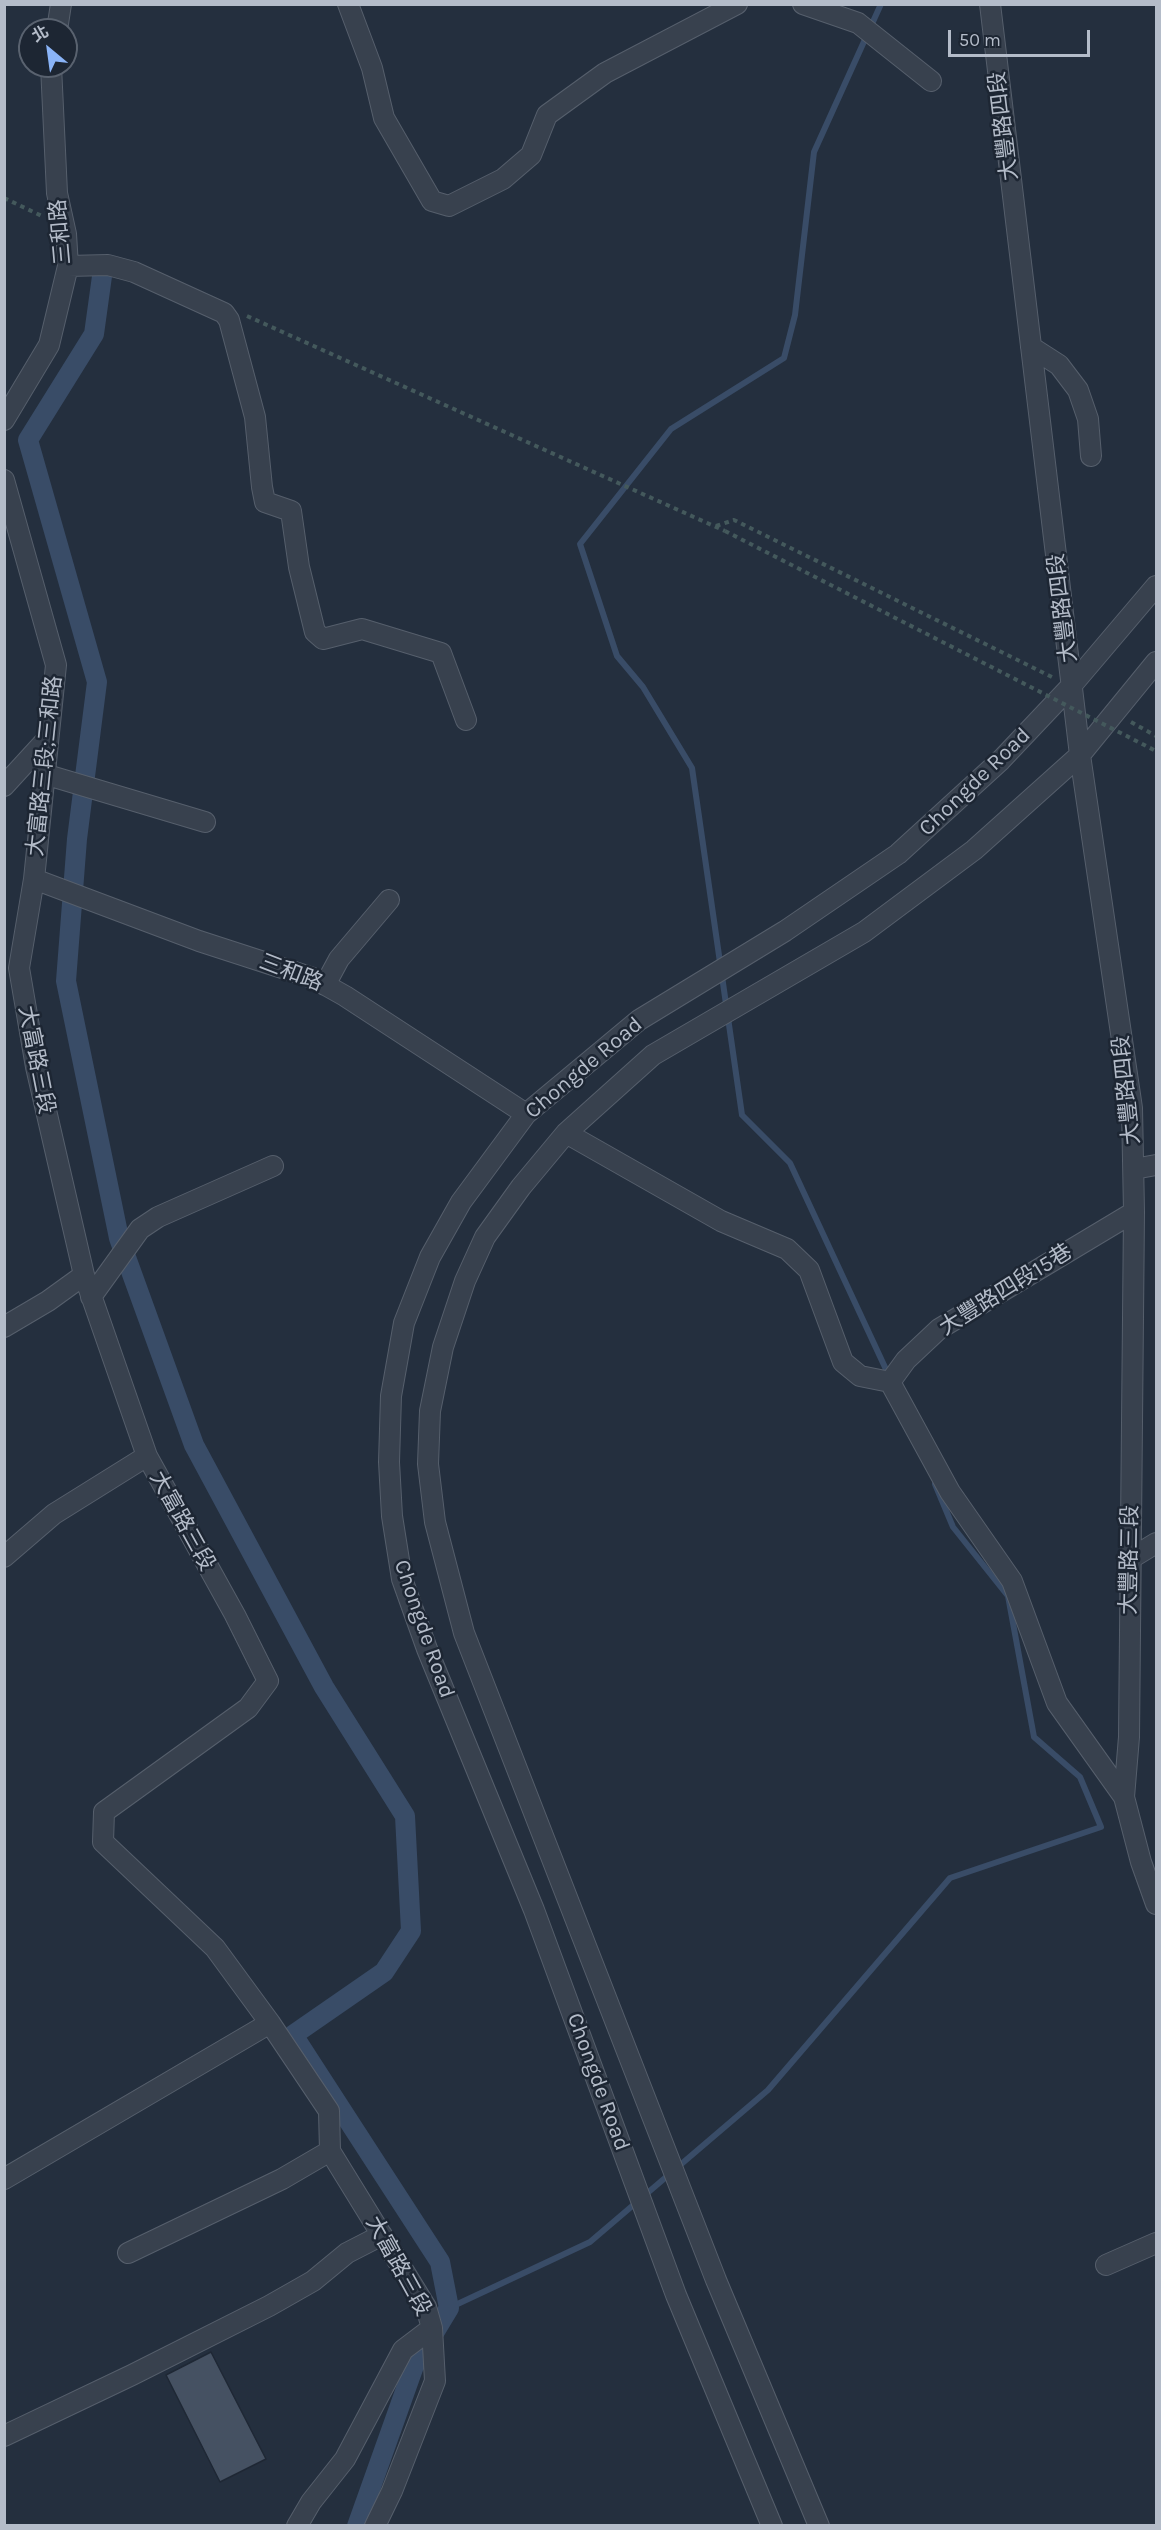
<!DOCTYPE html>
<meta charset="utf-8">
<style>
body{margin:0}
#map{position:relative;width:1161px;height:2530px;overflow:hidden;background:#242f3e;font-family:Karla,"Noto Sans TC",sans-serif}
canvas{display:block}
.frame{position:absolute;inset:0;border:6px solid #b4bcc9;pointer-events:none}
.north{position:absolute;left:18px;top:18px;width:60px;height:60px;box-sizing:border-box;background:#1d2633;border:2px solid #59626f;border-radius:50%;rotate:331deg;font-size:16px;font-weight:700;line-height:24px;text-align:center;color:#b4bcc9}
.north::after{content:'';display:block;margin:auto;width:21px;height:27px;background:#8ab4f8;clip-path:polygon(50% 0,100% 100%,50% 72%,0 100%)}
.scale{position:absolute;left:948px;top:30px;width:142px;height:27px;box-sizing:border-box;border:3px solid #b4bcc9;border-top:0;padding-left:8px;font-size:18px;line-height:21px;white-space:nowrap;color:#b4bcc9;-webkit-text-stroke:4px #1d2633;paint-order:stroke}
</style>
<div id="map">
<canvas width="1161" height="2530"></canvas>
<div class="frame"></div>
<div class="north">北</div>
<div class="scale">50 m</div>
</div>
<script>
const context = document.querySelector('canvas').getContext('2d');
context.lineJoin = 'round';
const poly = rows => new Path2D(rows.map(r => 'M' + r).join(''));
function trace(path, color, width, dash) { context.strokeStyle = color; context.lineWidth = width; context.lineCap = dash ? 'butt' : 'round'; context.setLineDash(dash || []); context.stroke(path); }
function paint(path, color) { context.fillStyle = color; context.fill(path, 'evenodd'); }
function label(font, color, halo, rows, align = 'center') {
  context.font = font + ' Karla,"Noto Sans TC",sans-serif'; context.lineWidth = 5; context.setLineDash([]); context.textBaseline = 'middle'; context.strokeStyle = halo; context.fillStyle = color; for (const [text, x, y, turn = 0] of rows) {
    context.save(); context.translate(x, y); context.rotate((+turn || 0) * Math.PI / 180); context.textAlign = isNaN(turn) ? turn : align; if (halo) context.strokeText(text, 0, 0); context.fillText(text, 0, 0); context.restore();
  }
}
const stream = poly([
 [881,4,814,152,795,315,784,358,671,429,580,544,617,656,643,687,692,768,742,1115,790,1163,890,1378],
 [449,2308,590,2242,768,2090,950,1878,1101,1827,1080,1777,1034,1737,1008,1596,953,1527,935,1484]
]);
const canal = poly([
 [103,269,94,334,28,440,97,682,77,839,66,981,119,1238,194,1445,324,1687,405,1816,411,1931,384,1972,293,2035,440,2262,449,2308,414,2366,357,2526]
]);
const building = poly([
 [211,2352,266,2459,220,2482,166,2375,211,2352]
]);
const path = poly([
 [4,198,44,217],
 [247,316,725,531],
 [716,526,734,520,1052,677],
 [1131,722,1156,736]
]);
const minor = poly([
 [348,4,372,68,384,118,432,201,449,206,503,179,531,155,547,115,605,73,737,4],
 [803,4,858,23,931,81],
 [990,4,1080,755,1132,1108,1134,1212,1129,1737,1124,1797,1141,1862,1156,1904],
 [57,30,61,4],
 [68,266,108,265,134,272,224,313,229,320,255,417,262,487,265,502,291,511,299,567,315,632,323,639,362,629,441,653,466,720],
 [1031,347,1059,365,1078,390,1088,419,1091,456],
 [4,420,49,345,68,266,66,234,57,193,51,66],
 [4,480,56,665,34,879,19,968,36,1067,84,1275,147,1456,235,1615,268,1681,248,1708,104,1812,103,1842,215,1948,270,2023,329,2111,330,2151,426,2307,432,2328,435,2381,392,2491,375,2526],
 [44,774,205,822],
 [4,786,48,738],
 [34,879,199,941,313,978,345,996,526,1114],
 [325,985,339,959,389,900],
 [566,1133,721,1221,787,1249,809,1270,843,1362,860,1376,890,1382],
 [1134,1169,1156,1165],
 [91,1297,140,1229,158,1217,273,1166],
 [4,1327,48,1301,84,1275],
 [890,1382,950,1492,1012,1581,1057,1703,1124,1797],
 [890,1382,906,1360,939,1329,1134,1212],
 [4,1557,54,1514,147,1456],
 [1130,1559,1156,1543],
 [4,2179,270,2023],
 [128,2253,282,2179,330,2151],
 [1106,2265,1156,2243],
 [4,2436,132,2375,269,2306,313,2281,347,2253,382,2235],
 [297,2526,311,2502,345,2459,403,2350,432,2328],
 [772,2526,676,2295,534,1910,427,1649,402,1579,392,1516,389,1462,391,1396,404,1323,430,1257,461,1202,526,1114,639,1020,785,931,898,854,1001,760,1072,685,1156,586],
 [819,2526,716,2280,464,1633,435,1522,428,1464,430,1411,443,1347,465,1281,485,1237,521,1187,566,1133,653,1055,864,932,974,850,1080,755,1156,662]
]);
const pathBridge = poly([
 [725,531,1156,751]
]);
const streetNames = [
 ["大豐路四段",1004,126,-97],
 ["三和路",61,232,-95],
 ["大豐路四段",1063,608,-97],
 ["大富路三段;三和路",45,766,-84],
 ["Chongde Road",975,782,-44],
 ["三和路",291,973,21],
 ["大富路三段",36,1060,79],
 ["Chongde Road",584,1068,-40],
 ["大豐路四段",1127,1090,-96],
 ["大豐路四段15巷",1006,1290,-32],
 ["大富路三段",182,1521,61],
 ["大豐路三段",1130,1560,-89],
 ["Chongde Road",424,1629,71],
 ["Chongde Road",598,2082,70],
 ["大富路三段",398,2266,61]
];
trace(stream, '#394c67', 6);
trace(canal, '#394c67', 20);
paint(building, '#455162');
trace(building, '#1f2835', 1.5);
trace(minor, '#565f6c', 22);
trace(path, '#44595c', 4, [4.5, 4.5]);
trace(minor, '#38414e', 20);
trace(pathBridge, '#44595c', 4, [4.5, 4.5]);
label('22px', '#b4bcc9', '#1d2633', streetNames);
</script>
